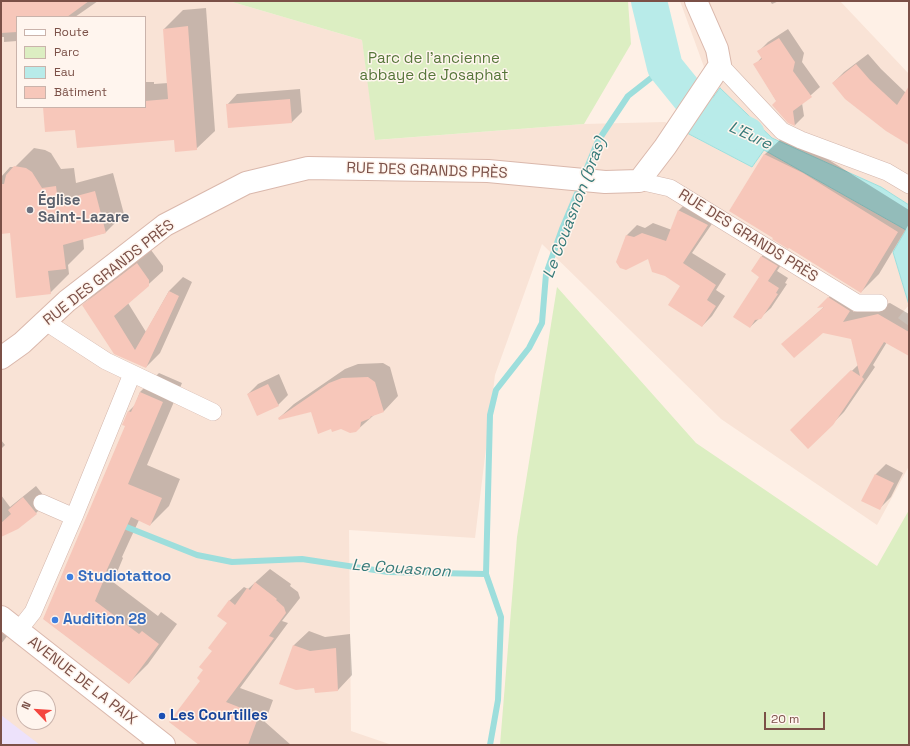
<!DOCTYPE html>
<meta charset="utf-8">
<style>
body{margin:0}
#map{position:relative;width:910px;height:746px;overflow:hidden;background:#fef0e6;font-family:"Space Grotesk",sans-serif}
canvas{display:block}
.frame{position:absolute;inset:0;border:2px solid #7b5047;pointer-events:none}
.legend{position:absolute;left:16px;top:16px;width:130px;height:92px;box-sizing:border-box;background:#fff5ee;border:1px solid #cab3ab;margin:0;padding:5px 7px;list-style:none;font-size:12px;color:#7b5047}
.legend li{display:flex;align-items:center;gap:8px;height:20px}
.legend b{width:20px;border:1px solid #cab3ab}
.north{position:absolute;left:16px;top:690px;width:40px;height:40px;box-sizing:border-box;background:#fff5ee;border:1px solid #cab3ab;border-radius:50%;rotate:295deg;font-size:11px;font-weight:700;line-height:16px;text-align:center;color:#7b5047}
.north::after{content:'';display:block;margin:auto;width:14px;height:18px;background:#f4463f;clip-path:polygon(50% 0,100% 100%,50% 72%,0 100%)}
.scale{position:absolute;left:764px;top:712px;width:61px;height:18px;box-sizing:border-box;border:2px solid #7b5047;border-top:0;padding-left:5px;font-size:12px;line-height:14px;white-space:nowrap;color:#7b5047;-webkit-text-stroke:3px #fff5ee;paint-order:stroke}
</style>
<div id="map">
<canvas width="910" height="746"></canvas>
<div class="frame"></div>
<ul class="legend">
<li><b style="height:5px;background:#fff"></b>Route</li>
<li><b style="height:11px;background:#dceec2"></b>Parc</li>
<li><b style="height:11px;background:#b8ebe9"></b>Eau</li>
<li><b style="height:11px;background:#f7c7ba"></b>Bâtiment</li>
</ul>
<div class="north">N</div>
<div class="scale">20 m</div>
</div>
<script>
const context = document.querySelector('canvas').getContext('2d');
context.lineJoin = 'round';
function paint(path, color) { context.fillStyle = color; context.fill(path, 'evenodd'); }
const poly = rows => new Path2D(rows.map(r => 'M' + r).join(''));
function trace(path, color, width, dash) { context.strokeStyle = color; context.lineWidth = width; context.lineCap = dash ? 'butt' : 'round'; context.setLineDash(dash || []); context.stroke(path); }
function label(font, color, halo, rows, align = 'center') {
  context.font = font + ' "Space Grotesk",sans-serif'; context.lineWidth = 3; context.setLineDash([]); context.textBaseline = 'middle'; context.strokeStyle = halo; context.fillStyle = color; for (const [text, x, y, turn = 0] of rows) {
    context.save(); context.translate(x, y); context.rotate((+turn || 0) * Math.PI / 180); context.textAlign = isNaN(turn) ? turn : align; if (halo) context.strokeText(text, 0, 0); context.fillText(text, 0, 0); context.restore();
  }
}
const residential = poly([
 [1,1,229,1,362,40,376,140,584,124,665,122,752,167,764,150,906,230,893,252,909,305,898,318,909,326,909,466,877,525,721,419,542,244,495,375,475,538,349,530,351,731,392,745,1,745],
 [17,17,145,17,145,107,17,107],
 [24,698,48,698,48,722,24,722],
 [680,1,840,1,909,74,909,205,881,187,772,138,720,88,704,67]
]);
const education = poly([
 [1,715,40,745,1,745]
]);
const green = poly([
 [229,1,628,1,631,44,584,124,375,140,362,40],
 [557,287,696,443,877,566,909,510,909,745,500,745,517,537]
]);
const water = poly([
 [720,88,772,138,881,187,909,205,909,305,893,252,906,230,764,150,752,167,687,133,720,88]
]);
const shadow = poly([
 [1,1,98,1,75,17,17,17,17,41,4,42,4,37,1,37],
 [770,1,779,1,772,4],
 [206,8,215,131,196,149,175,139,76,129,44,107,145,107,145,82,154,82,154,84,168,83,164,29,183,10],
 [788,29,804,53,802,62,820,87,802,103,804,116,795,125,789,122,755,65,762,57,759,51,768,42],
 [868,54,881,69,906,93,909,89,909,144,833,83,844,72],
 [300,89,302,112,292,122,229,127,227,105,237,94],
 [783,137,821,155,909,210,909,224,879,274,861,292,774,237,764,155],
 [34,148,45,150,51,153,61,169,74,168,76,183,113,173,124,214,105,233,83,238,84,249,68,265,69,274,50,293,11,231,1,233,1,177,10,167,15,167],
 [689,200,718,215,692,253,726,274,716,290,725,296,712,316,702,326,681,286,649,258,617,262,627,235,637,225,645,228,653,223,672,230,679,210],
 [772,246,787,256,777,271,788,278,785,283,787,284,771,308,750,327,761,276,753,271,762,256],
 [151,250,163,266,163,271,128,303,146,332,169,291,183,277,192,282,160,353,146,367,83,305,97,292],
 [841,286,861,299,853,312,890,303,909,314,909,354,887,342,873,365,875,367,844,412,832,424,791,430,858,365,852,338,823,332,783,344,825,306,820,306],
 [383,363,390,367,398,396,384,411,374,415,356,431,312,410,279,418,294,404,345,369,358,364],
 [159,373,182,383,147,465,180,479,169,506,150,525,139,520,122,557,123,558,113,582,158,616,161,612,177,624,148,664,129,683,44,619,126,426,129,411,135,405,140,392],
 [279,374,288,395,278,405,248,394,258,384],
 [1,440,5,445,1,449],
 [886,464,903,473,891,497,881,507,863,500,876,474],
 [36,486,48,501,36,513,1,528,1,495,10,507],
 [270,569,291,584,290,586,298,592,300,598,282,621,288,623,240,688,273,700,265,722,291,745,201,745,202,680,204,670,228,623,229,601,244,587,248,589],
 [1,615,15,626,1,644],
 [309,631,325,637,350,634,352,675,338,690,316,692,315,687,280,683,294,645],
 [149,736,159,745,140,745]
]);
const stream = poly([
 [584,175,598,141,628,96,665,67],
 [124,526,197,555,232,562,302,559,388,572,486,574],
 [490,745,498,700,501,617,486,574,490,415,496,390,529,348,542,323,546,274,562,229,581,184]
]);
const river = poly([
 [649,1,665,67,703,114,747,135]
]);
const building = poly([
 [1,1,89,1,67,17,17,17,17,32,1,33],
 [188,26,197,150,175,152,174,140,77,148,75,130,45,132,43,107,145,107,145,101,168,99,163,29],
 [779,38,795,62,793,71,812,97,793,111,795,126,788,123,772,105,776,101,753,64,762,59,757,51],
 [856,64,870,80,897,105,909,86,909,145,886,131,845,99,832,83],
 [290,99,292,123,228,128,226,104],
 [764,154,803,173,898,232,861,293,789,248,788,249,772,239,773,238,729,211],
 [14,166,26,168,32,172,42,188,56,186,58,201,95,191,106,233,63,245,66,269,48,271,51,294,16,298,10,233,1,234,1,184,4,184,6,175],
 [678,210,708,225,683,263,716,285,707,300,716,306,702,327,668,305,680,286,665,276,652,272,648,259,626,270,620,268,616,262,626,235,634,237,642,233,666,241],
 [761,256,778,266,768,281,779,288,776,293,778,294,761,319,755,320,750,328,733,317,759,277,751,271],
 [137,263,149,280,149,286,114,316,135,350,169,291,179,296,146,368,114,354,82,305],
 [828,297,850,311,843,322,878,314,909,332,909,356,884,342,862,377,864,379,833,425,808,449,790,430,851,370,860,376,851,339,823,333,794,358,781,344,824,307,817,308],
 [368,377,375,382,384,412,370,417,371,418,361,422,360,428,356,432,350,433,341,429,332,432,331,429,318,434,311,412,279,420,278,418,329,383,342,378],
 [268,384,279,406,257,416,247,394],
 [140,392,163,402,128,484,162,498,150,526,131,517,104,576,105,577,95,601,139,634,142,631,159,644,129,684,43,619,125,426,122,425,128,411,131,412],
 [875,474,894,483,880,510,861,501],
 [23,497,37,514,18,529,1,537,1,523,11,514,8,510],
 [255,582,277,599,276,600,284,607,286,613,269,636,274,638,226,702,259,715,248,745,199,745,169,722,200,681,197,678,203,670,199,667,212,651,208,648,227,623,217,616,229,600,235,605,247,588,250,590],
 [293,645,310,651,336,648,338,691,315,693,314,688,296,690,279,684]
]);
const street = poly([
 [720,65,782,131,801,140,887,172,909,185],
 [639,181,670,188,857,303,879,303],
 [46,322,106,361,213,412],
 [42,503,74,517],
 [18,631,33,612,74,517,132,374]
]);
const secondary = poly([
 [1,358,22,343,67,301,165,225,246,183,308,168,488,171,605,182,639,181,665,147,720,65,717,49,696,1],
 [1,617,164,745]
]);
const markers = [
 [30,210,4,"#6b7280"],
 [70,577,4,"#3f7fe0"],
 [55,620,4,"#3f7fe0"],
 [162,716,4,"#1a4fb4"]
];
const parkNames = [
 ["Parc de l'ancienne",434,59],
 ["abbaye de Josaphat",434,76]
];
const streetNames = [
 ["RUE DES GRANDS PRÈS",427,171,2],
 ["RUE DES GRANDS PRÈS",748,236,32],
 ["RUE DES GRANDS PRÈS",109,273,-38],
 ["AVENUE DE LA PAIX",82,681,38]
];
const worshipNames = [
 ["Église",38,201],
 ["Saint-Lazare",38,218]
];
const shopNames = [
 ["Studiotattoo",78,577],
 ["Audition 28",63,620]
];
const transitNames = [
 ["Les Courtilles",170,716]
];
const waterNames = [
 ["L'Eure",750,136,25],
 ["Le Couasnon (bras)",575,208,-69],
 ["Le Couasnon",401,569,4]
];
paint(residential, '#f9e3d6');
paint(education, '#ede2fb');
paint(green, '#dceec2');
paint(water, '#b8ebe9');
trace(water, '#9ddedc', 1);
paint(shadow, '#0003');
trace(stream, '#9ddedc', 6);
trace(river, '#b8ebe9', 36);
paint(building, '#f7c7ba');
trace(street, '#d4b7ad', 18);
trace(secondary, '#dab8ac', 24);
trace(street, '#fff', 17);
trace(secondary, '#fff', 22);
for (const [x, y, r, color] of markers) { const dot = new Path2D(); dot.arc(x, y, r, 0, 2 * Math.PI); context.fillStyle = color; context.fill(dot); trace(dot, '#fff5ee', 1.5); }
label('15px', '#567639', '#fff5ee', parkNames);
label('15px', '#7b5047', '#fff5ee', streetNames);
label('bold 15px', '#5b616d', '#fff5ee', worshipNames, 'left');
label('bold 15px', '#366cbe', '#fff5ee', shopNames, 'left');
label('bold 15px', '#164399', '#fff5ee', transitNames, 'left');
label('italic 16px', '#367a79', '#fff5ee', waterNames);
</script>
